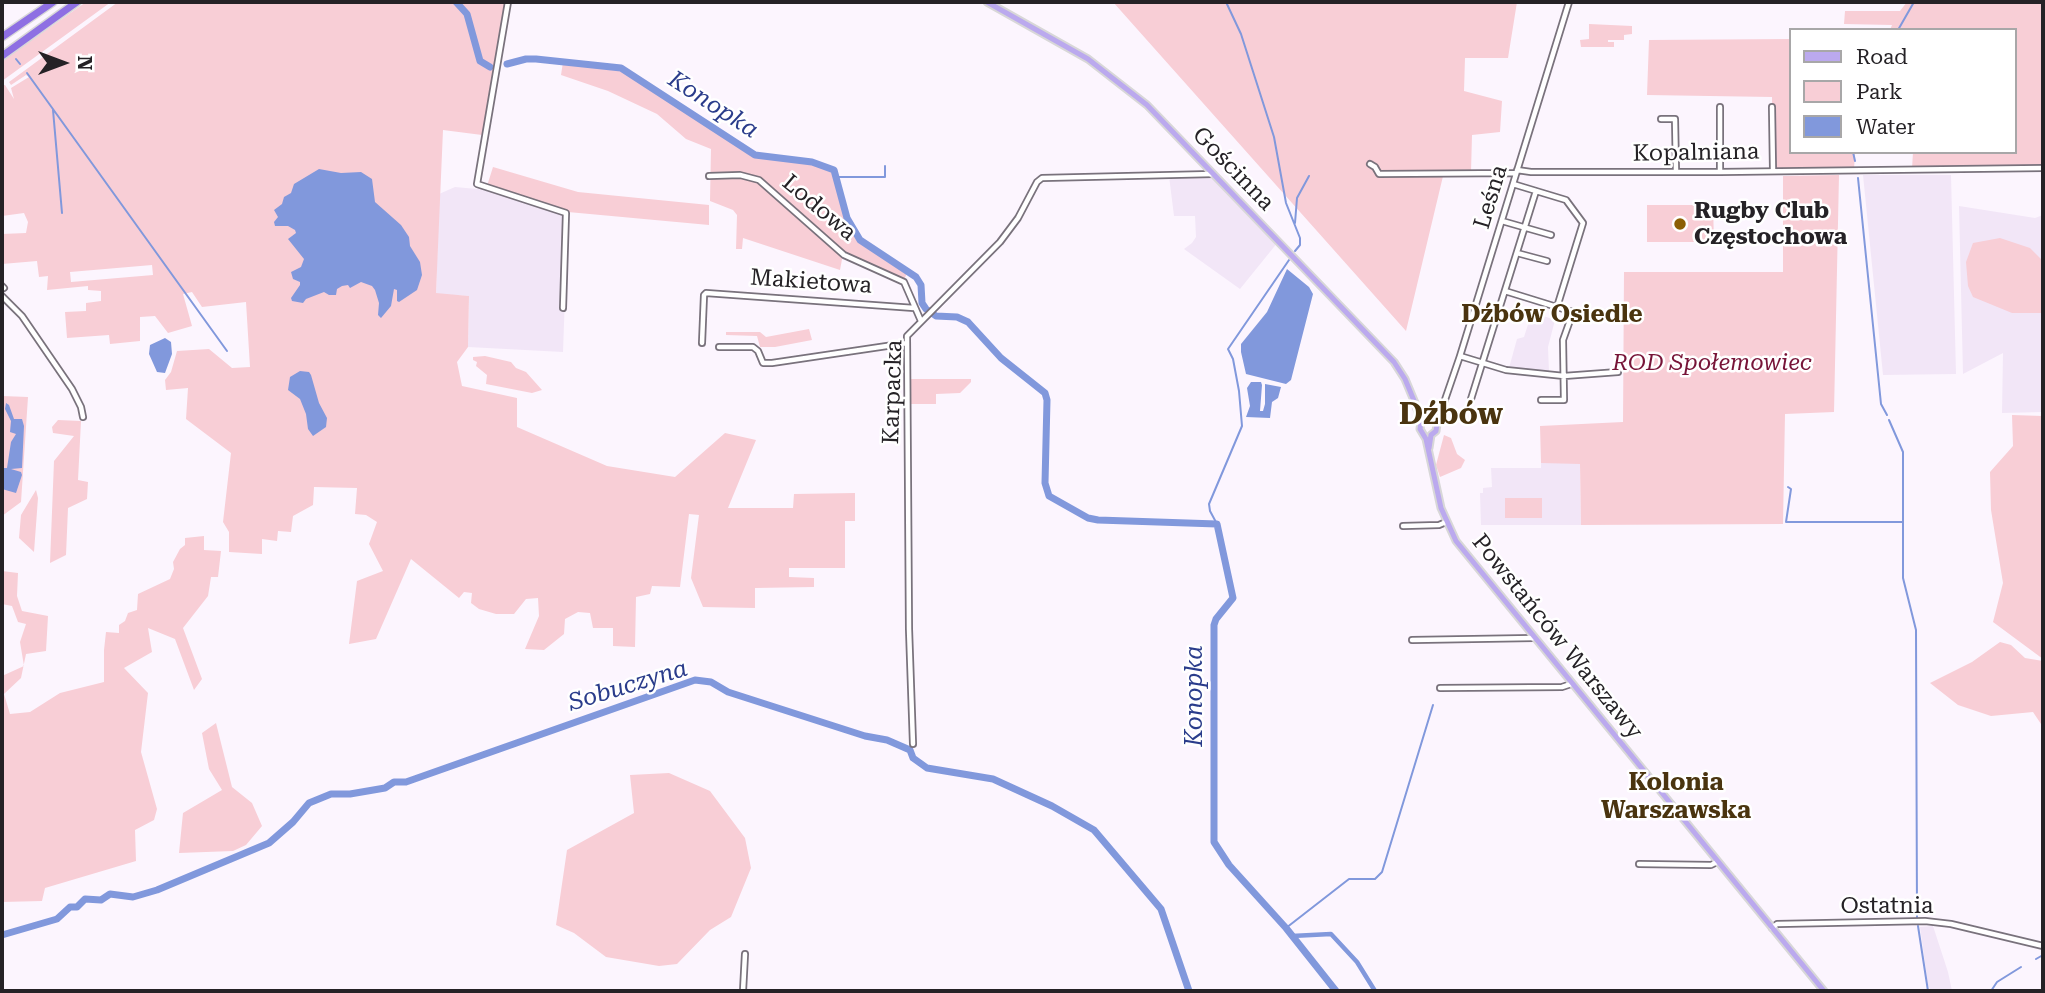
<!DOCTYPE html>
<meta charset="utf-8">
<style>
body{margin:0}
#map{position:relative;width:2045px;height:993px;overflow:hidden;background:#fcf5fe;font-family:"Roboto Serif",serif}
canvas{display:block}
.frame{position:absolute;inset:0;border:4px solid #252226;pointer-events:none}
.legend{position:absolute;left:1789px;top:28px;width:228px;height:126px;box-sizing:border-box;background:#fff;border:2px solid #a8a7a8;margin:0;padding:9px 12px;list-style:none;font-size:21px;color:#252226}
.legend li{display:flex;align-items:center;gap:14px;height:35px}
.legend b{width:35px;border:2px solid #a8a7a8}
.north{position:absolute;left:28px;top:28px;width:70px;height:70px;-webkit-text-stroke:5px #fff;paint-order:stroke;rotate:90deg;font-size:19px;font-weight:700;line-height:28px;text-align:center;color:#252226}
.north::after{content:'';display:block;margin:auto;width:24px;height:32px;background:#252226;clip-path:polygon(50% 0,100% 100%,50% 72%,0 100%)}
</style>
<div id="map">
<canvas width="2045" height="993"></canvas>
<div class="frame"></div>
<ul class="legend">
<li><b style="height:9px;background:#bba9ee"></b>Road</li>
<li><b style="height:19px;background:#f8ced6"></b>Park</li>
<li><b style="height:19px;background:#8198dc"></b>Water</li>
</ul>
<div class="north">N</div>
</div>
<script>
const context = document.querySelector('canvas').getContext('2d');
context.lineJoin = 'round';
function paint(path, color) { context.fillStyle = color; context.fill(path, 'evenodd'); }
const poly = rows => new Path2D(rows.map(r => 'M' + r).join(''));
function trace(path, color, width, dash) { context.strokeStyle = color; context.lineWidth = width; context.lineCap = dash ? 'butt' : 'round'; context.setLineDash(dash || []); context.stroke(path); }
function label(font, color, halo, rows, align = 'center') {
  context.font = font + ' "Roboto Serif",serif'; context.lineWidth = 5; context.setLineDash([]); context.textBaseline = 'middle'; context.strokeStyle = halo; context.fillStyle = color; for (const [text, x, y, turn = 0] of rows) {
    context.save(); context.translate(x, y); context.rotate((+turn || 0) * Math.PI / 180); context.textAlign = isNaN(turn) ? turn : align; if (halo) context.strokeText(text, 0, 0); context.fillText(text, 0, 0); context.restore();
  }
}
const built = poly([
 [1213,174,1278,242,1240,289,1184,249,1192,243,1196,237,1195,216,1174,216,1169,176],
 [1863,175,1951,175,1956,374,1883,375],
 [484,185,568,212,563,352,468,347,469,296,436,294,439,194,455,187,477,189],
 [1959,206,2035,218,2043,215,2043,412,2002,413,2003,353,1963,374],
 [1532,312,1555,320,1548,347,1549,372,1509,368,1517,339,1524,337],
 [1541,463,1580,463,1581,525,1481,525,1480,493,1483,493,1483,488,1492,487,1491,468,1541,468],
 [1933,926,1948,972,1952,991,1931,991,1928,985,1920,927]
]);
const green = poly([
 [86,2,111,2,2,81,2,61],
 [118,2,506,2,482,135,443,130,436,293,469,296,468,347,457,362,462,386,517,398,517,427,607,466,675,477,725,433,756,440,728,508,793,508,794,494,855,493,855,521,845,521,845,568,789,568,789,577,814,578,814,587,755,588,755,608,703,607,691,578,699,515,689,514,680,587,652,586,650,594,636,597,635,647,613,646,613,628,593,628,590,613,578,612,565,619,564,634,544,650,525,649,539,616,538,598,526,599,514,614,496,614,479,609,471,603,472,593,464,592,459,598,411,559,376,639,349,644,357,581,383,571,369,544,377,522,366,515,355,514,357,488,314,487,313,505,293,516,291,532,278,531,277,541,262,539,262,554,229,552,229,532,223,522,231,453,186,419,188,388,166,390,165,380,171,372,177,351,209,349,232,368,250,367,246,302,202,307,192,292,183,294,192,326,168,333,155,316,140,317,140,341,110,344,109,335,67,338,65,312,86,311,86,303,101,301,101,291,88,290,88,286,47,290,48,276,39,277,37,261,2,264,2,234,26,233,28,222,24,213,2,216,2,85,5,85,14,99,11,88,29,77,26,75,11,85,9,82],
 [152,265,153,275,71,282,70,272],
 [1113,2,1517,2,1508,58,1465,58,1464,91,1502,101,1500,132,1472,135,1471,172,1444,172,1406,331],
 [1907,2,2043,2,2043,168,1912,169,1913,152,2015,152,2015,30,1890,30,1892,25,1844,24,1845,11,1900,11],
 [1589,24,1632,26,1632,34,1624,35,1624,40,1608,40,1608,42,1614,42,1614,47,1581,47,1580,40,1589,39],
 [1791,39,1791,152,1855,152,1854,170,1773,170,1772,97,1647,95,1649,40],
 [563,62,621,70,754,157,814,164,829,169,834,174,842,210,852,234,907,273,904,280,843,254,840,270,743,238,742,249,736,249,737,215,733,210,710,201,711,149,686,139,657,114,608,91,561,75],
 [493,167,578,192,709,205,709,225,568,212,487,186],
 [1839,175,1834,412,1785,414,1783,524,1581,525,1580,464,1541,463,1540,426,1623,422,1624,272,1783,272,1783,176],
 [1647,205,1713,205,1714,242,1647,242],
 [2000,238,2030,248,2043,261,2043,313,2012,313,1973,297,1968,286,1966,262,1973,243],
 [809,329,812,340,775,347,760,347,757,336,726,335,726,332,760,332,766,337],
 [485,356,511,362,516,368,526,372,542,390,532,393,486,384,487,375,476,366,477,362,473,360,473,357],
 [910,379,971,379,971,382,960,393,936,394,936,404,910,404],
 [2,396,28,397,21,502,2,516],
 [2012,415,2043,416,2043,659,1993,622,2003,583,1991,510,1990,472,2013,446],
 [58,420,81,421,78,480,88,482,87,499,68,508,66,555,50,563,54,461,74,436,53,433,52,427],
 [1444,435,1451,438,1457,454,1465,460,1461,468,1440,477,1436,465],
 [36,490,38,498,34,552,19,538,21,515],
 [1505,498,1542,498,1542,518,1505,518],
 [204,536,204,550,221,551,218,577,211,577,208,596,183,628,202,679,194,690,175,639,148,628,152,652,124,668,148,693,141,752,157,809,154,820,135,830,136,861,45,888,42,901,2,902,2,676,24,666,20,642,26,624,18,622,12,606,2,604,2,571,18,573,17,596,22,611,48,616,46,651,26,654,21,678,4,694,10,714,30,712,60,693,104,682,104,650,106,632,119,633,119,625,125,621,128,613,137,610,138,594,170,579,174,569,173,562,180,549,185,545,185,538],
 [2000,642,2011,645,2025,658,2043,661,2043,727,2033,712,1991,716,1958,705,1930,683,1972,662],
 [216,723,232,787,252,803,262,826,246,845,233,851,179,853,183,813,222,790,209,769,202,733],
 [669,773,710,791,745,838,751,868,731,917,710,930,677,964,659,966,606,957,574,933,556,925,567,850,634,813,630,775]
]);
const water = poly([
 [319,169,341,173,361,172,372,179,375,202,401,225,409,237,410,246,420,262,422,275,417,290,399,302,397,301,397,290,394,289,391,306,381,318,378,315,379,303,375,290,372,286,361,282,350,288,348,285,342,286,337,289,336,295,329,295,324,292,306,299,303,303,292,301,291,298,300,285,300,282,293,279,291,272,301,267,304,259,288,239,296,233,295,230,288,226,275,226,274,222,278,217,274,210,282,204,284,197,291,193,294,184],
 [1287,269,1309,287,1313,294,1291,380,1286,384,1246,374,1241,352,1241,344,1267,312],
 [165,338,171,342,172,354,165,373,157,372,149,354,150,345],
 [300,371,309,372,311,375,319,403,327,418,326,427,313,436,308,429,306,414,300,399,288,390,290,377],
 [1251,382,1261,382,1262,385,1260,411,1263,411,1265,404,1265,384,1281,387,1278,398,1272,402,1270,418,1246,417,1250,406,1247,388],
 [6,403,9,405,14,419,22,419,24,426,22,468,11,469,21,472,22,475,16,493,2,489,2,468,7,468,11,442,16,434,10,432,11,421,5,409]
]);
const stream = poly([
 [1226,2,1241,34,1274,137,1286,203,1300,238,1300,245,1295,251],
 [1898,30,1914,2],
 [16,59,20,64],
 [27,73,227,351],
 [53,110,62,213],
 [1853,152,1855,161],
 [837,177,885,177,885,166],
 [1858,178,1881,404,1887,415],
 [1295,223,1297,198,1309,176],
 [1889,420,1903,452,1903,578,1916,630,1917,917],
 [1788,487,1791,489,1786,522,1902,522],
 [1217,524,1210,511,1209,504,1242,426,1239,391,1233,359,1228,349,1289,260],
 [1918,926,1928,991],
 [1286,928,1349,879,1375,879,1382,872,1433,705],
 [2036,959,2043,955],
 [1991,991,1997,982,2021,967]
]);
const canal = poly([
 [1292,936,1331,934,1357,962,1375,991]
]);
const river = poly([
 [456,2,467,14,480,61,490,67],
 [507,64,526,59,536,59,621,68,755,155,812,162,834,170,847,218,860,240,916,277,921,285,922,303,926,309,936,316,957,317,968,322,1001,358,1045,393,1047,400,1045,483,1049,496,1088,518,1098,520,1217,524,1233,598,1216,619,1214,625,1214,842,1229,865,1286,928,1336,991],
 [2,935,57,919,70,907,77,907,85,899,101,900,110,894,133,897,157,890,269,843,293,822,309,803,331,794,350,794,385,788,394,782,406,782,695,680,711,682,728,692,865,736,887,740,910,750,913,758,927,768,993,779,1052,806,1094,830,1161,909,1189,991]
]);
const minor = poly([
 [508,2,477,184,566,213,563,308],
 [1772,107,1773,170],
 [1661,119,1675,119,1676,171],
 [1370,164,1375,167,1379,174,1516,173],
 [1517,170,1531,172,1720,172,2043,168],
 [1720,172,1720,107],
 [709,176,740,175,759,180,844,255,904,282,921,321],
 [1513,184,1566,200,1583,223,1557,307],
 [1502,221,1551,235],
 [1517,253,1547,261],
 [2,286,4,288],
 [1505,291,1573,312,1563,340,1564,400,1541,400],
 [2,296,22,316,72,389,81,407,83,417],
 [702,343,704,295,706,293,914,308],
 [719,347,753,347,758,351,763,363,772,363,907,343],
 [1460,356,1506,370,1564,376,1618,372],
 [1471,399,1536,191],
 [1437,423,1460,356,1569,2],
 [1403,526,1439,525,1446,522],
 [1412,640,1534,638],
 [1440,688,1562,687,1571,684],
 [913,744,909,629,907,336,1000,242,1018,218,1037,182,1042,178,1213,174],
 [1639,864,1711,865,1717,862],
 [1772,928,1777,924,1925,921,1951,924,2043,946],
 [743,991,745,954]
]);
const major = poly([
 [987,2,1088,59,1147,105,1394,362,1405,379,1415,403,1421,422,1420,429,1426,439,1441,508,1456,541,1824,991],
 [1421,422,1430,418,1437,424,1436,431,1431,435,1429,448]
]);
const highway = poly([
 [2,37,53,2],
 [2,56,77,2]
]);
const markers = [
 [1680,224,7,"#8c5f04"]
];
const streetNames = [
 ["Kopalniana",1696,153,-1],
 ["Gościnna",1233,169,46],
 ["Leśna",1491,197,-73],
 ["Lodowa",819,208,40],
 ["Makietowa",811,282,4],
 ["Karpacka",893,392,-88],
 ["Powstańców Warszawy",1557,637,51],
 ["Ostatnia",1887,906]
];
const poiNames = [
 ["Rugby Club",1694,211],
 ["Częstochowa",1694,237]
];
const parkNames = [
 ["ROD Społemowiec",1712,363]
];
const waterNames = [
 ["Konopka",713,105,33],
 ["Sobuczyna",628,686,-17],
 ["Konopka",1195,696,-90]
];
const neighbourhoodNames = [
 ["Dźbów Osiedle",1552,315],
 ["Kolonia",1676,783],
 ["Warszawska",1676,811]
];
const districtNames = [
 ["Dźbów",1451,415]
];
paint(built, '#f2e6f7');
paint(green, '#f8ced6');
paint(water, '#8198dc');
trace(stream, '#8198dc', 2);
trace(canal, '#8198dc', 4.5);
trace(river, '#8198dc', 7);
trace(minor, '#79727c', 8);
trace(major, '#d8d7d8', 9);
trace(highway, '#d8d7d8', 10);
trace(minor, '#fff', 4.5);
trace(major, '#bba9ee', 5);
trace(highway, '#8e6fe3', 7);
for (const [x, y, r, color] of markers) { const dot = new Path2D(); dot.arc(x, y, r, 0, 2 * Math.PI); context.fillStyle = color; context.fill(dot); trace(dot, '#fff', 2.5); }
label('23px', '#252226', '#fff', streetNames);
label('bold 23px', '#252226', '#fff', poiNames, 'left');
label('italic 23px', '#771438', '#fff', parkNames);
label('italic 24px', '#2a3c8b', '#fff', waterNames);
label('bold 24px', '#4a340f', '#fff', neighbourhoodNames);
label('bold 30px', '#4a340f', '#fff', districtNames);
</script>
